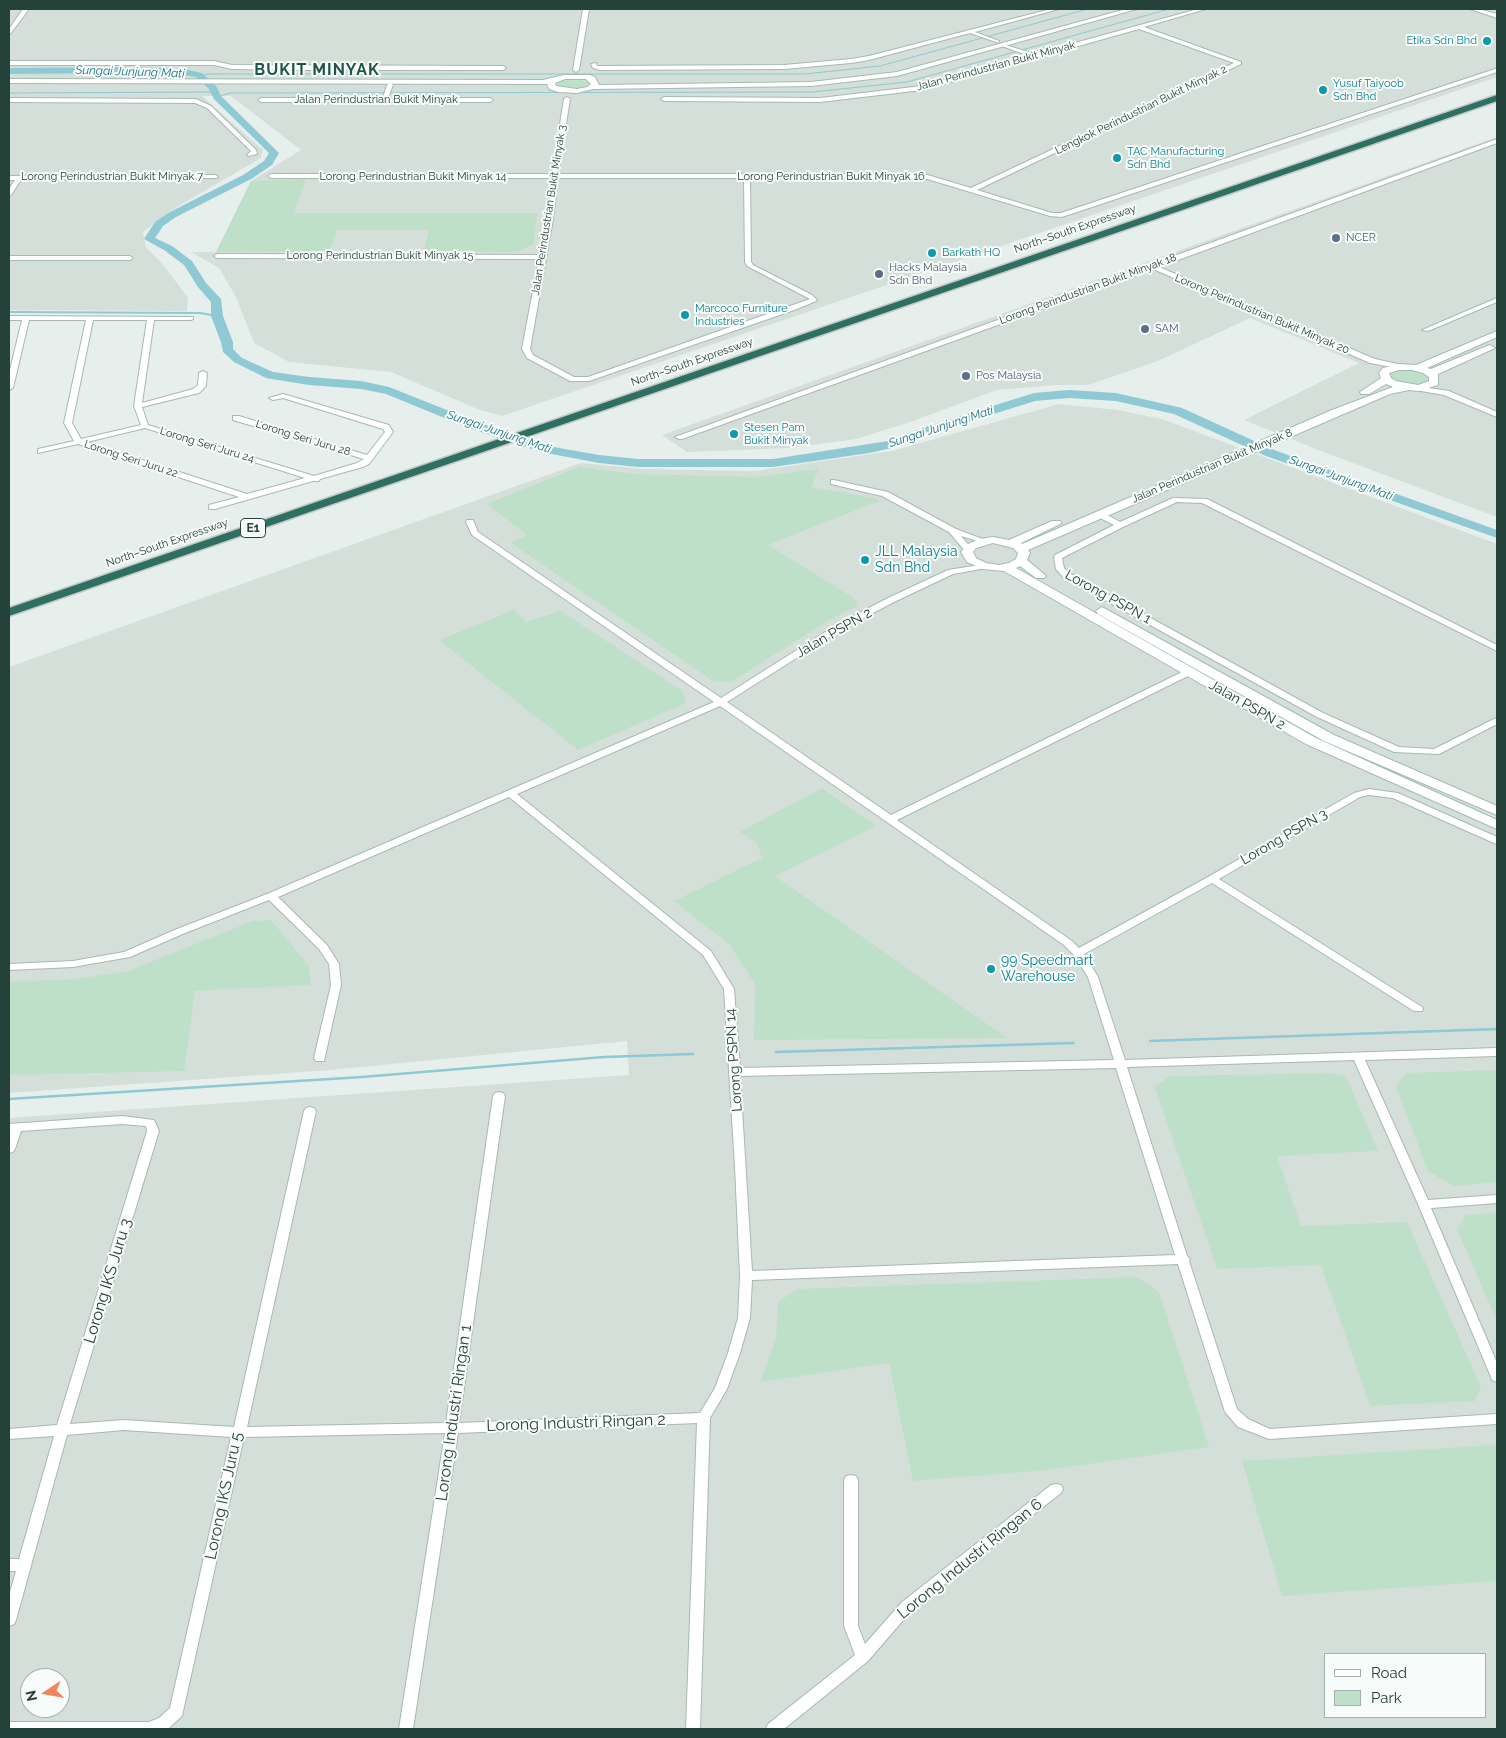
<!DOCTYPE html>
<meta charset="utf-8">
<style>
body{margin:0}
#map{position:relative;width:1506px;height:1738px;overflow:hidden;background:#e6efeb;font-family:Raleway,sans-serif}
canvas{display:block}
.frame{position:absolute;inset:0;border:10px solid #24423a;pointer-events:none}
.legend{position:absolute;left:1324px;top:1653px;width:162px;height:65px;box-sizing:border-box;background:#f7fbf9;border:1px solid #a3b1ad;margin:0;padding:6px 9px;list-style:none;font-size:15px;color:#24423a}
.legend li{display:flex;align-items:center;gap:10px;height:25px}
.legend b{width:25px;border:1px solid #a3b1ad}
.north{position:absolute;left:20px;top:1668px;width:50px;height:50px;box-sizing:border-box;background:#f7fbf9;border:1px solid #a3b1ad;border-radius:50%;rotate:258deg;font-size:14px;font-weight:700;line-height:20px;text-align:center;color:#24423a}
.north::after{content:'';display:block;margin:auto;width:18px;height:22px;background:#f4845f;clip-path:polygon(50% 0,100% 100%,50% 72%,0 100%)}
</style>
<div id="map">
<canvas width="1506" height="1738"></canvas>
<div class="frame"></div>
<ul class="legend">
<li><b style="height:6px;background:#fff"></b>Road</li>
<li><b style="height:14px;background:#bfe0c8"></b>Park</li>
</ul>
<div class="north">N</div>
</div>
<script>
const context = document.querySelector('canvas').getContext('2d');
context.lineJoin = 'round';
function paint(path, color) { context.fillStyle = color; context.fill(path, 'evenodd'); }
const poly = rows => new Path2D(rows.map(r => 'M' + r).join(''));
function trace(path, color, width, dash) { context.strokeStyle = color; context.lineWidth = width; context.lineCap = dash ? 'butt' : 'round'; context.setLineDash(dash || []); context.stroke(path); }
function label(font, color, halo, rows, align = 'center') {
  context.font = font + ' Raleway,sans-serif'; context.lineWidth = 4; context.setLineDash([]); context.textBaseline = 'middle'; context.strokeStyle = halo; context.fillStyle = color; for (const [text, x, y, turn = 0] of rows) {
    context.save(); context.translate(x, y); context.rotate((+turn || 0) * Math.PI / 180); context.textAlign = isNaN(turn) ? turn : align; if (halo) context.strokeText(text, 0, 0); context.fillText(text, 0, 0); context.restore();
  }
}
const built = poly([
 [9,9,1497,9,1497,77,502,416,480,410,391,372,289,362,254,343,236,297,219,268,191,252,216,252,251,181,301,150,231,96,202,96,263,150,261,158,170,211,143,232,146,247,165,267,188,298,187,311,9,310],
 [1497,137,1497,517,1321,451,1244,420,1359,363,1250,318,1158,361,1088,385,1055,385,997,390,913,421,856,439,789,448,687,452,662,435],
 [1059,404,1118,410,1162,419,1497,544,1497,1729,9,1729,9,1118,629,1075,627,1041,330,1070,9,1093,9,667,581,463,641,469,755,471,892,451],
 [1325,1654,1485,1654,1485,1717,1325,1717],
 [30,1678,60,1678,60,1708,30,1708]
]);
const green = poly([
 [577,78,588,82,588,85,577,89,561,88,557,84,563,80],
 [306,179,294,213,538,213,533,244,517,252,424,251,429,230,337,230,330,251,216,252,251,181],
 [1397,368,1424,371,1433,381,1419,387,1391,381,1388,372],
 [579,467,637,474,756,477,819,469,811,487,874,498,879,501,768,545,854,598,858,606,831,619,731,682,713,681,511,543,527,535,487,504],
 [514,610,526,622,561,611,682,691,686,703,578,750,439,640],
 [822,788,876,826,775,876,1007,1038,754,1040,755,984,730,945,674,901,762,858,757,843,740,832],
 [271,920,309,966,311,985,195,991,184,1071,9,1075,9,982,76,979,128,971,253,921],
 [1497,1070,1497,1182,1453,1186,1428,1171,1396,1087,1406,1073],
 [1331,1073,1346,1076,1378,1151,1277,1156,1301,1226,1407,1222,1481,1387,1475,1401,1370,1406,1321,1265,1217,1269,1155,1087,1170,1076],
 [1497,1213,1497,1321,1457,1229,1466,1215],
 [1137,1277,1159,1292,1209,1447,1047,1470,913,1481,889,1363,760,1382,776,1339,778,1302,797,1289],
 [1493,1445,1497,1447,1497,1581,1282,1596,1242,1461]
]);
const streamFar2 = poly([
 [200,76,208,74,805,74,880,66,1088,9],
 [9,93,215,92],
 [217,97,230,93,813,92,907,82,1169,9]
]);
const streamFar1 = poly([
 [9,312,200,313,217,316]
]);
const stream = poly([
 [1150,1041,1497,1029],
 [776,1052,1074,1043],
 [9,1099,362,1077,604,1057,693,1054]
]);
const river = poly([
 [132,67,183,69,202,73,216,86,221,96,279,153,272,165,251,179,176,217,163,226,155,238,172,246,192,261,206,283,221,299,223,316,233,342,233,349,242,358,273,372,309,377,361,381,389,387,477,422,548,446,599,455,638,459,773,459,888,441,916,430,1034,393,1069,390,1116,393,1182,408,1274,450,1497,530,1497,538,1266,456,1174,414,1116,401,1069,398,1035,401,924,436,896,447,869,453,773,467,638,467,599,463,541,452,469,428,386,394,361,389,309,385,266,378,234,362,223,352,221,342,211,316,211,302,198,287,184,265,164,250,144,239,155,222,168,213,243,175,264,161,269,153,214,99,209,89,196,77,183,75,132,73,9,74,9,68,132,67]
]);
const street = poly([
 [23,9,29,9,11,33,9,34,9,29,23,9],
 [583,9,589,9,579,70,576,72,573,70,583,9],
 [1051,9,1059,9,975,32,999,41,999,43,970,33,869,60,851,63,784,69,600,70,593,68,591,64,596,63,597,66,600,66,784,65,851,59,869,56,1051,9],
 [1198,9,1206,9,1144,27,1241,62,1241,64,977,190,1052,213,1061,213,1495,69,1497,68,1497,72,1062,217,1050,216,924,178,750,178,751,262,753,265,812,295,817,300,816,301,797,309,589,381,570,381,527,358,522,349,539,259,217,258,214,256,217,254,540,255,547,219,552,178,271,178,268,176,271,174,552,174,564,99,567,97,570,99,558,174,924,174,971,188,1234,63,1139,29,922,90,820,102,664,101,661,99,664,97,820,98,922,86,1029,56,1002,46,1002,44,1035,54,1198,9],
 [558,178,744,178,745,262,747,266,810,299,588,377,574,377,533,355,530,349,553,219,558,178],
 [1470,9,1478,9,1497,14,1497,18,1470,9],
 [9,61,214,61,232,65,503,66,506,68,503,70,292,70,232,69,214,65,9,65,9,61],
 [390,83,393,85,388,98,490,98,493,100,490,102,261,102,258,100,261,98,383,98,387,85,390,83],
 [9,98,196,99,211,106,256,150,257,154,248,156,247,155,251,151,207,108,195,103,9,102,9,98],
 [1497,139,1497,143,1159,267,1375,359,1402,365,1402,369,1370,363,1153,269,682,439,679,439,675,437,1497,139],
 [215,175,218,177,217,178,21,180,11,195,9,196,9,189,15,180,9,180,9,176,215,175],
 [9,256,130,256,133,258,130,260,9,260,9,256],
 [1497,298,1497,302,1428,331,1422,330,1497,298],
 [9,316,193,317,193,319,191,320,154,320,142,403,193,389,198,385,199,373,203,371,207,373,206,386,199,393,142,407,148,425,314,476,357,463,364,459,233,420,233,416,239,416,367,455,385,432,383,429,283,398,273,400,269,398,283,394,389,425,393,432,369,464,363,467,320,479,319,481,313,481,215,509,209,509,209,505,239,497,78,444,38,453,38,449,74,441,64,423,86,320,29,320,13,388,9,390,9,374,22,320,9,320,9,316],
 [93,320,147,320,134,406,141,425,81,439,72,423,93,320],
 [145,428,305,478,247,494,87,442,145,428],
 [1415,386,1449,391,1497,412,1497,417,1444,395,1415,390,1415,386],
 [831,480,834,480,888,492,956,529,988,541,984,543,961,536,972,549,968,551,965,551,949,532,882,496,831,484,831,480],
 [1173,498,1207,499,1497,645,1497,651,1202,503,1177,502,1123,527,1062,558,1064,568,1069,573,1323,713,1399,747,1434,749,1494,719,1497,718,1497,724,1439,754,1394,752,1317,717,1063,577,1056,569,1054,557,1055,555,1114,525,1096,516,1096,512,1102,512,1120,522,1173,498],
 [467,520,473,520,478,532,721,698,838,624,888,598,948,570,986,564,986,568,953,574,894,602,844,628,727,702,891,815,1186,670,1192,670,1193,672,1192,674,897,820,1072,941,1079,948,1208,877,1354,793,1369,789,1398,793,1497,837,1497,844,1494,843,1393,798,1369,795,1360,797,1219,879,1422,1007,1423,1009,1422,1011,1414,1011,1212,883,1084,954,1098,977,1125,1060,1497,1048,1497,1056,1365,1060,1428,1200,1497,1195,1497,1203,1431,1208,1497,1363,1497,1382,1492,1380,1491,1377,1418,1204,1354,1060,1127,1067,1187,1256,1190,1259,1189,1261,1237,1409,1248,1419,1270,1429,1497,1414,1497,1424,1269,1439,1238,1427,1225,1412,1178,1264,752,1280,750,1318,740,1353,727,1389,710,1418,700,1729,686,1729,697,1423,458,1433,413,1729,399,1729,445,1433,244,1437,182,1716,169,1728,165,1729,9,1729,9,1722,149,1722,159,1718,170,1708,231,1437,124,1430,67,1435,16,1620,14,1624,9,1626,9,1596,16,1571,9,1571,9,1559,19,1559,54,1436,9,1439,9,1429,57,1425,147,1131,146,1126,122,1124,21,1131,15,1149,13,1152,9,1153,9,1124,122,1116,154,1120,159,1131,70,1424,124,1420,234,1427,304,1111,306,1108,310,1107,314,1108,316,1111,247,1427,446,1423,493,1096,495,1093,499,1092,503,1093,505,1096,459,1423,700,1413,715,1388,728,1353,738,1318,740,1276,735,1167,724,989,703,955,509,797,278,897,327,945,339,964,341,985,324,1061,316,1061,314,1058,331,985,329,964,319,949,269,900,185,933,130,957,73,967,9,970,9,964,73,961,124,952,177,929,267,894,714,702,472,535,466,522,467,520],
 [720,706,1064,945,1074,955,1088,977,1114,1060,740,1068,734,989,711,951,517,794,720,706],
 [1116,1068,1175,1255,752,1271,740,1076,1116,1068],
 [851,1475,856,1476,858,1480,858,1626,865,1644,902,1602,1051,1485,1056,1484,1061,1485,1063,1489,1061,1493,912,1610,868,1661,784,1729,766,1729,768,1724,855,1655,844,1626,844,1480,846,1476,851,1475]
]);
const secondary = poly([
 [1126,9,1137,9,897,76,811,86,593,89,577,93,558,92,549,89,547,84,9,83,9,79,543,80,564,75,590,75,595,77,599,85,811,82,897,72,1126,9],
 [565,79,586,79,591,84,587,87,577,89,556,86,555,83,565,79],
 [1497,331,1497,337,1427,368,1431,369,1487,346,1490,345,1495,348,1438,374,1438,385,1418,391,1409,390,1390,394,1028,550,1030,553,1027,560,1044,574,1046,576,1044,578,1036,578,1020,566,1016,568,1316,738,1497,820,1497,829,1306,744,1004,571,983,569,967,562,961,552,968,544,980,539,993,537,1009,540,1052,521,1060,521,1062,523,1021,543,1022,544,1332,410,1393,387,1386,384,1369,394,1361,394,1360,392,1381,378,1379,373,1383,368,1399,364,1416,365,1497,331],
 [1399,370,1412,370,1423,373,1429,377,1429,381,1418,385,1396,381,1391,378,1389,373,1399,370],
 [993,543,1013,548,1018,553,1016,559,1009,563,999,565,986,563,976,558,973,552,976,548,993,543],
 [1102,607,1334,735,1497,806,1497,815,1324,741,1098,614,1096,611,1102,607]
]);
const highway = poly([
 [1497,95,1497,101,9,616,9,608,1497,95]
]);
const markers = [
 [1487,41,5,"#0f9aa8"],
 [1323,90,5,"#0f9aa8"],
 [1117,158,5,"#0f9aa8"],
 [1336,238,5,"#5c6f8a"],
 [932,253,5,"#0f9aa8"],
 [879,274,5,"#5c6f8a"],
 [685,315,5,"#0f9aa8"],
 [1145,329,5,"#5c6f8a"],
 [966,376,5,"#5c6f8a"],
 [734,434,5,"#0f9aa8"],
 [865,560,5,"#0f9aa8"],
 [991,969,5,"#0f9aa8"]
];
const farCulturenames = [
 ["Etika Sdn Bhd",1477,41,"right"],
 ["Yusuf Taiyoob",1333,84],
 ["Sdn Bhd",1333,97],
 ["TAC Manufacturing",1127,152],
 ["Sdn Bhd",1127,165],
 ["Barkath HQ",942,253],
 ["Marcoco Furniture",695,309],
 ["Industries",695,322],
 ["Stesen Pam",744,428],
 ["Bukit Minyak",744,441]
];
const farStreetnames = [
 ["Jalan Perindustrian Bukit Minyak",996,66,-15],
 ["Jalan Perindustrian Bukit Minyak",376,100],
 ["Lengkok Perindustrian Bukit Minyak 2",1141,110,-26],
 ["Lorong Perindustrian Bukit Minyak 7",112,177],
 ["Lorong Perindustrian Bukit Minyak 14",413,177],
 ["Lorong Perindustrian Bukit Minyak 16",831,177],
 ["Jalan Perindustrian Bukit Minyak 3",549,210,-81],
 ["North–South Expressway",1075,229,-19],
 ["Lorong Perindustrian Bukit Minyak 15",380,256],
 ["Lorong Perindustrian Bukit Minyak 18",1088,289,-20],
 ["Lorong Perindustrian Bukit Minyak 20",1262,314,23],
 ["North–South Expressway",692,362,-19],
 ["Lorong Seri Juru 28",303,438,17],
 ["Lorong Seri Juru 24",207,445,17],
 ["Lorong Seri Juru 22",131,459,18],
 ["Jalan Perindustrian Bukit Minyak 8",1212,466,-23],
 ["North–South Expressway",167,543,-19]
];
const farServicenames = [
 ["NCER",1346,238],
 ["Hacks Malaysia",889,268],
 ["Sdn Bhd",889,281],
 ["SAM",1155,329],
 ["Pos Malaysia",976,376]
];
const farWaternames = [
 ["Sungai Junjung Mati",130,72,2],
 ["Sungai Junjung Mati",941,427,-18],
 ["Sungai Junjung Mati",499,432,19],
 ["Sungai Junjung Mati",1341,478,20]
];
const shields = [
 [253,528,25]
];
const shieldNames = [
 ["E1",253,528]
];
const cultureNames = [
 ["JLL Malaysia",875,552],
 ["Sdn Bhd",875,568],
 ["99 Speedmart",1001,961],
 ["Warehouse",1001,977]
];
const streetNames = [
 ["Lorong PSPN 1",1108,597,29],
 ["Jalan PSPN 2",834,633,-30],
 ["Jalan PSPN 2",1247,705,30],
 ["Lorong PSPN 3",1284,837,-30],
 ["Lorong PSPN 14",734,1060,-94]
];
const farDistrictnames = [
 ["BUKIT MINYAK",317,70]
];
const nearStreetnames = [
 ["Lorong IKS Juru 3",108,1281,-73],
 ["Lorong Industri Ringan 1",454,1413,-82],
 ["Lorong Industri Ringan 2",576,1423,-2],
 ["Lorong IKS Juru 5",224,1496,-78],
 ["Lorong Industri Ringan 6",970,1559,-39]
];
paint(built, '#d4dfda');
paint(green, '#bfe0c8');
trace(streamFar2, '#8ec9d4', 1);
trace(streamFar1, '#8ec9d4', 2);
trace(stream, '#8ec9d4', 2.5);
paint(river, '#8ec9d4');
trace(street, '#a8b8b2', 2);
trace(secondary, '#a4bbb3', 2);
trace(highway, '#c2cac8', 3);
paint(street, '#fff');
paint(secondary, '#fff');
paint(highway, '#2f6f62');
for (const [x, y, r, color] of markers) { const dot = new Path2D(); dot.arc(x, y, r, 0, 2 * Math.PI); context.fillStyle = color; context.fill(dot); trace(dot, '#f7fbf9', 2); }
label('11px', '#0d838f', '#f7fbf9', farCulturenames, 'left');
label('11px', '#24423a', '#f7fbf9', farStreetnames);
label('11px', '#4e5e75', '#f7fbf9', farServicenames, 'left');
label('italic 12px', '#1c6f80', '#f7fbf9', farWaternames);
for (const [x, y, w] of shields) { const box = new Path2D(); box.roundRect(x - w / 2, y - 9.5, w, 19, 4); context.fillStyle = '#f7fbf9'; context.fill(box); trace(box, '#24423a', 1); }
label('bold 12px', '#24423a', null, shieldNames);
label('14px', '#0d838f', '#f7fbf9', cultureNames, 'left');
label('14px', '#24423a', '#f7fbf9', streetNames);
context.letterSpacing = '1px';
label('bold 16px', '#1f5548', '#f7fbf9', farDistrictnames);
context.letterSpacing = '0px';
label('16px', '#24423a', '#f7fbf9', nearStreetnames);
</script>
